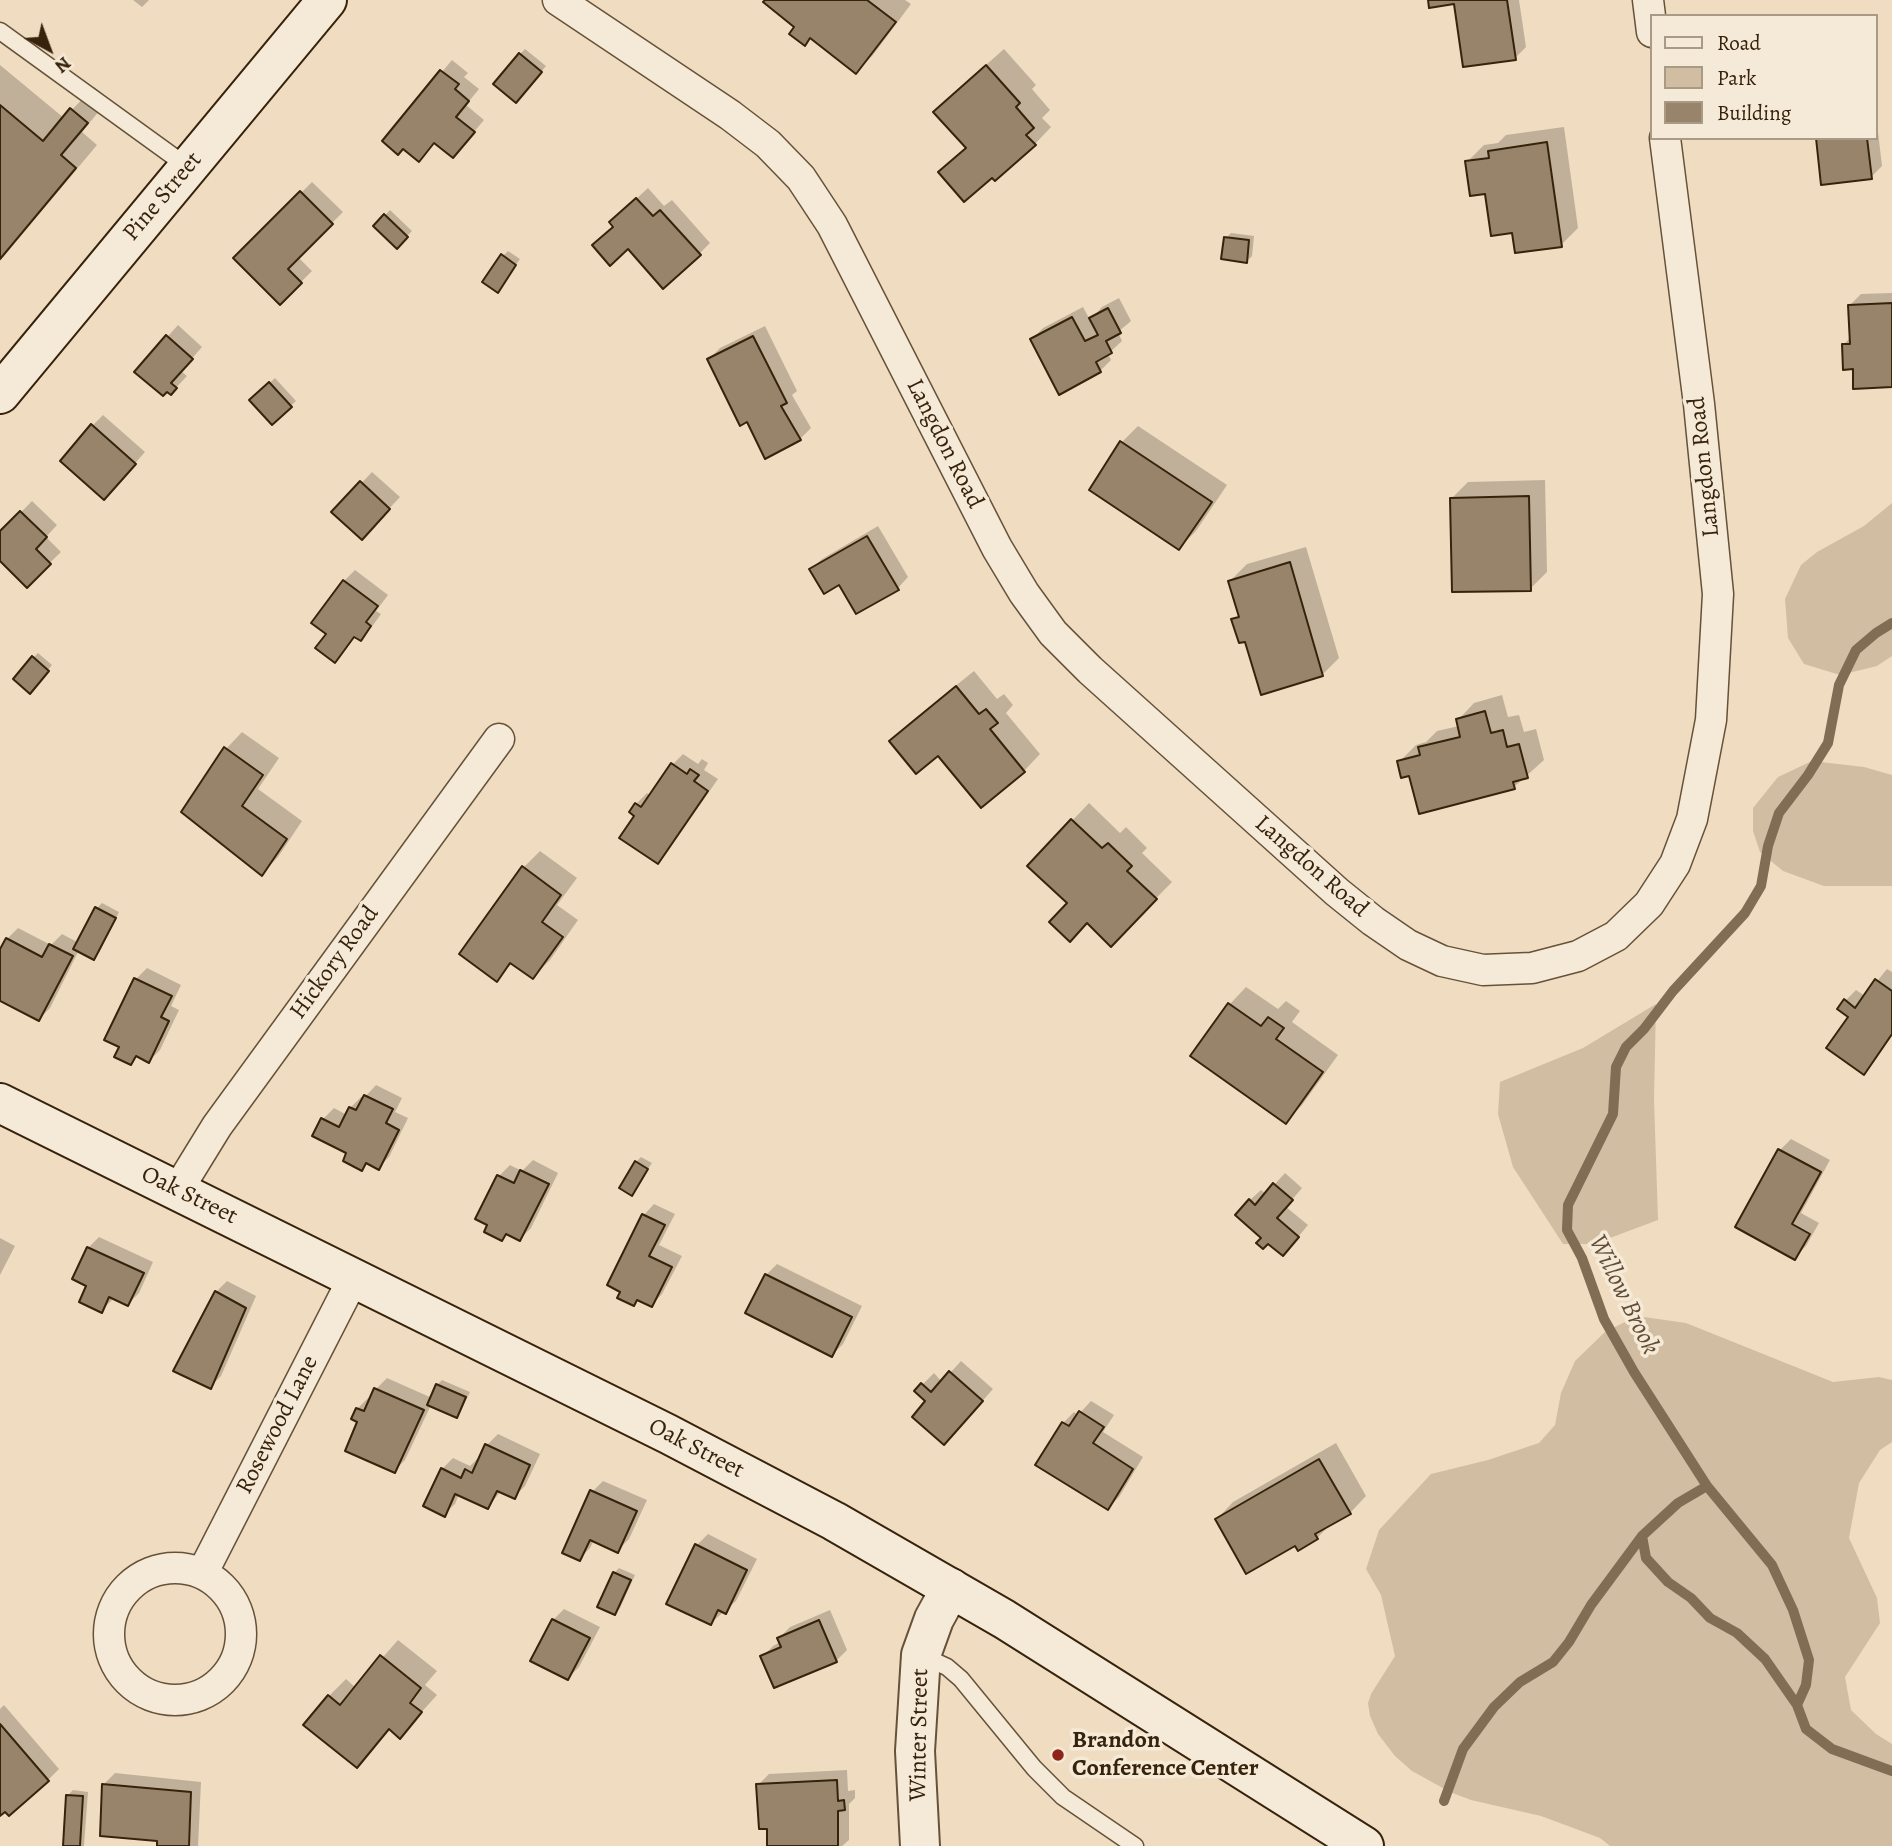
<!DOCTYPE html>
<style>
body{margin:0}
#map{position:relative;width:1892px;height:1846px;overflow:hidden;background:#f0ddc1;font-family:Alegreya,serif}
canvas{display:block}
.legend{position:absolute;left:1650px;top:14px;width:228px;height:126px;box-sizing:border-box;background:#f5e9d7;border:2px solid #a99a86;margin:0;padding:9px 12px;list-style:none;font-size:21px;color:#37230c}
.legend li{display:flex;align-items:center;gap:14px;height:35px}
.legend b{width:35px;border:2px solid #a99a86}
.north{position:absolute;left:14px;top:14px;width:70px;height:70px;-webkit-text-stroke:5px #f5e9d7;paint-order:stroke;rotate:139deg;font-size:19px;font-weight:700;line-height:28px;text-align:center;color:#37230c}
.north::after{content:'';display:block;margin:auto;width:24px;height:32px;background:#37230c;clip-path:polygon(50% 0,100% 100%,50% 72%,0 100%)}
</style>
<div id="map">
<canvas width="1892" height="1846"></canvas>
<ul class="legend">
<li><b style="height:9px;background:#f5e9d7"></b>Road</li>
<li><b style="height:19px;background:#d1bda2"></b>Park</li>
<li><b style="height:19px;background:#97846a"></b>Building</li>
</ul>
<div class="north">N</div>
</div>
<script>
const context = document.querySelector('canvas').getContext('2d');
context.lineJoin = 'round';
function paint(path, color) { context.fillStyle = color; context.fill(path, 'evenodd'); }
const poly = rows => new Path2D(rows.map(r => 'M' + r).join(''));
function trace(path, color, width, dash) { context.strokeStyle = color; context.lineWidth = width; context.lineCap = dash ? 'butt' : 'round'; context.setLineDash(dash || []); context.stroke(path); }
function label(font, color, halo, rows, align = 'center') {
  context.font = font + ' Alegreya,serif'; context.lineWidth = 7; context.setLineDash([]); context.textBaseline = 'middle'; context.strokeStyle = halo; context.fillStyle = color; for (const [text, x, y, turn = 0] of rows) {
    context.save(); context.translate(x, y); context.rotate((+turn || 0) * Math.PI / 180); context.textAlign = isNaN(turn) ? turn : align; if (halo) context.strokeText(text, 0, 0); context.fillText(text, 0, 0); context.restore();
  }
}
const green = poly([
 [1892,503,1892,656,1877,666,1840,675,1804,664,1788,638,1785,599,1801,565,1817,552,1864,526],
 [1812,761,1864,767,1892,775,1892,886,1824,886,1783,871,1760,852,1753,831,1753,808,1778,777],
 [1656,1004,1654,1099,1658,1220,1594,1244,1563,1244,1513,1167,1498,1114,1500,1082,1583,1048],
 [1637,1316,1686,1323,1833,1382,1879,1377,1892,1380,1892,1442,1880,1450,1859,1483,1849,1538,1877,1598,1880,1623,1845,1677,1851,1710,1876,1734,1892,1744,1892,1846,1610,1846,1600,1838,1541,1816,1471,1800,1450,1792,1412,1771,1395,1756,1378,1734,1370,1716,1368,1703,1371,1694,1395,1656,1381,1595,1366,1569,1379,1530,1431,1474,1488,1460,1539,1443,1555,1425,1561,1393,1575,1361,1605,1332]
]);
const shadow = poly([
 [133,0,149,0,142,7],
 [767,0,905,0,911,4,873,55,856,72,797,26],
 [1430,0,1519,0,1526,47,1515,58,1456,2],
 [525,49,546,66,521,96,520,54],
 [1004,49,1036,85,1032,89,1050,110,1042,118,1051,127,1035,144,992,175,940,172,967,147,952,95],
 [452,60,468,73,464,77,479,89,466,105,484,120,463,145,435,142,419,160,404,147,384,141],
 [0,65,64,118,94,87,109,99,82,132,97,145,0,261],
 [1876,115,1882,166,1871,177,1818,138,1876,138],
 [1564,127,1578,228,1561,245,1513,231,1467,162,1484,145,1498,143,1506,135],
 [312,182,343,212,298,257,312,271,280,303,236,258],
 [648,188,664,206,672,200,710,243,699,254,628,246,614,226,622,212],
 [390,210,412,231,397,246,375,226],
 [1231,233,1254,236,1252,256,1247,261,1226,238],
 [508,251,520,259,502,285,503,256],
 [1892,293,1892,385,1854,367,1843,345,1851,337,1850,305,1861,294],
 [1119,298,1131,321,1118,332,1122,341,1108,354,1111,360,1100,371,1032,339,1043,328,1083,307,1090,320,1102,307],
 [178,325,202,347,181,371,187,376,171,393,137,371],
 [765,326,797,391,792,395,811,428,800,439,748,420,709,359,720,348],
 [275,378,296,401,272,423,251,400],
 [103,415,145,452,115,486,92,426],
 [1138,426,1227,485,1196,531,1179,548,1121,443],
 [372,472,400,497,372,527,334,512],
 [1545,480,1547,572,1530,589,1452,498,1468,482],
 [32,501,57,525,46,537,61,552,27,585,0,558,0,534],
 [878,526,908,577,898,588,839,583,811,569,822,559],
 [1306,547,1339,658,1322,675,1246,640,1233,620,1239,614,1230,581,1247,564],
 [355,570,388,595,376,611,381,614,371,628,360,639,356,636,335,661,328,633,344,581],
 [38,653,52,665,35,686,33,658],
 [974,671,997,699,1004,694,1013,705,1006,713,1040,754,1024,771,891,741,908,724],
 [1502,695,1508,717,1519,715,1524,732,1536,729,1544,760,1514,787,1410,773,1399,762,1416,745,1426,742,1437,731,1459,726,1458,720,1474,703],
 [242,732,279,758,258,789,302,821,278,857,262,874,183,811,226,749],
 [683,754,698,764,702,759,708,763,704,770,718,779,668,851,657,862,636,815,636,804,647,793,651,796,672,765],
 [1089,803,1120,833,1126,827,1147,848,1142,853,1172,882,1128,927,1069,903,1029,866],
 [540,851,577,878,557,905,578,920,550,960,533,977,513,963,496,979,523,868],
 [102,903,119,912,99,953,94,958,79,950,50,1008,39,1019,0,999,0,953,7,939,18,928,51,945,62,934,79,943,97,908],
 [147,968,181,985,171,1006,179,1010,160,1050,149,1061,138,1055,131,1063,136,979],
 [1887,969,1892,972,1892,1036,1874,1062,1863,1072,1845,1001,1856,990,1865,996],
 [1246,987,1278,1009,1286,1001,1300,1011,1292,1022,1338,1055,1302,1105,1286,1121,1193,1056,1230,1004],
 [376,1085,402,1098,395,1112,408,1118,389,1157,378,1168,368,1163,362,1169,323,1119,334,1108,347,1115,350,1108,361,1097,364,1098],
 [1791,1139,1830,1160,1801,1213,1819,1223,1806,1246,1795,1257,1737,1226,1780,1150],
 [641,1157,652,1163,631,1194,636,1162],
 [533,1160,558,1173,531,1228,520,1239,508,1233,502,1239,499,1176,510,1165,522,1171],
 [1285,1173,1302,1188,1286,1207,1308,1225,1293,1243,1264,1237,1250,1200,1261,1190,1266,1194],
 [654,1204,675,1214,659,1245,682,1256,662,1294,652,1305,639,1299,634,1304,644,1215],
 [99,1237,153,1262,139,1293,128,1304,114,1298,102,1310,88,1285,88,1248],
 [0,1238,15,1246,0,1275],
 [777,1264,862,1306,843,1344,832,1355,766,1275],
 [227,1281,256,1296,221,1376,210,1387,216,1292],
 [961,1361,993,1389,955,1432,916,1391,934,1373,942,1382],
 [387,1378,432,1398,437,1385,442,1380,470,1392,461,1411,456,1416,431,1405,405,1460,394,1471,360,1421,357,1409,368,1398,371,1399,376,1389],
 [1091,1401,1114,1415,1103,1432,1143,1457,1119,1497,1108,1508,1063,1423,1074,1412,1078,1415],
 [498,1434,540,1454,525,1486,514,1497,501,1491,488,1507,459,1494,455,1504,444,1514,442,1469,453,1458,470,1466,477,1459,480,1460,487,1445],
 [1336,1443,1366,1496,1350,1513,1333,1522,1317,1538,1296,1544,1217,1519,1233,1502],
 [603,1481,647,1500,629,1539,618,1550,594,1540,590,1548,579,1559,592,1492],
 [708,1534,757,1559,736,1601,711,1623,697,1545],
 [619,1568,635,1575,620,1608,615,1613,614,1573],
 [564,1609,600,1627,579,1667,568,1678,553,1620],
 [830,1610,847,1650,836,1661,762,1657,773,1646,780,1642,779,1638,790,1627],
 [398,1640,437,1671,425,1685,437,1695,400,1736,390,1729,357,1766,329,1696,346,1679,356,1688],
 [4,1705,59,1769,48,1780,0,1814,0,1709],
 [847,1770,848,1791,855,1790,855,1798,849,1804,849,1840,842,1846,769,1846,768,1827,758,1785,769,1774],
 [115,1773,201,1782,198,1846,158,1846,159,1839,104,1784],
 [73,1790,88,1792,84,1846,65,1846,68,1795]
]);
const stream = poly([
 [1892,623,1876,633,1856,650,1839,685,1828,743,1808,775,1779,813,1768,846,1761,886,1745,913,1673,991,1644,1029,1626,1047,1616,1067,1613,1114,1568,1205,1567,1230,1582,1258,1604,1319,1634,1372,1707,1486,1772,1565,1793,1610,1809,1660,1806,1685,1797,1705,1806,1729,1832,1749,1892,1771],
 [1642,1536,1646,1558,1668,1582,1691,1598,1710,1618,1737,1633,1765,1659,1797,1705],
 [1444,1801,1463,1749,1494,1707,1520,1682,1553,1662,1569,1642,1591,1605,1642,1536,1678,1503,1707,1486]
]);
const building = poly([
 [765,0,867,0,896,22,856,74,810,38,805,46,789,34,794,27,763,2,765,0],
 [1428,0,1507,0,1516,60,1463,67,1454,4,1429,8,1428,0],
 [519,53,542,72,516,103,493,84,519,53],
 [986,65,1020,103,1016,107,1034,128,1026,135,1036,145,995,181,992,178,964,202,938,172,966,148,933,112,986,65],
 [440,70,459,84,455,89,469,101,456,117,475,132,453,158,434,143,419,162,403,149,398,155,382,141,440,70],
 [0,105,43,141,70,108,88,123,61,155,76,168,0,259,0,105],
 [1816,138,1867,138,1872,179,1821,185,1816,138],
 [1547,142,1562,247,1515,253,1512,233,1491,236,1485,194,1470,196,1465,161,1489,158,1488,151,1547,142],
 [300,191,333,224,288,269,302,283,280,305,233,258,300,191],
 [636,198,653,216,660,210,701,255,663,289,628,249,610,266,592,245,613,227,609,222,636,198],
 [384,214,408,237,397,249,373,226,384,214],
 [1224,237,1249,240,1247,263,1221,259,1224,237],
 [501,254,516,265,498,293,482,282,501,254],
 [1892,303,1892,387,1853,389,1853,369,1843,370,1842,344,1850,344,1848,305,1892,303],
 [1108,308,1121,333,1106,341,1112,353,1096,362,1101,372,1059,395,1030,339,1072,317,1085,341,1098,335,1089,318,1108,308],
 [166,335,193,359,171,383,177,388,171,395,167,392,163,396,134,372,166,335],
 [753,336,787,403,781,406,801,440,765,459,747,422,740,426,707,359,753,336],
 [269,382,292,407,272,425,249,400,269,382],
 [91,424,136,464,104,500,60,461,91,424],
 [1120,441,1212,502,1179,550,1089,490,1120,441],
 [360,481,390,509,362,540,331,512,360,481],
 [1529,496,1531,591,1452,592,1450,498,1529,496],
 [20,511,47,537,36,549,51,564,27,588,0,561,0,531,20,511],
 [867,536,899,590,856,614,839,585,824,594,809,569,867,536],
 [1290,562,1323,676,1261,695,1245,642,1239,643,1231,619,1239,617,1228,581,1290,562],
 [343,580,378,606,366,622,371,626,361,641,354,637,335,663,315,648,326,634,311,623,343,580],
 [32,656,49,671,30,694,13,679,32,656],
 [956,686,979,714,986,709,998,723,990,729,1025,772,981,808,938,756,916,774,889,741,956,686],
 [1485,711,1491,733,1503,730,1507,747,1519,744,1528,778,1513,782,1515,789,1419,814,1409,776,1401,778,1397,761,1420,755,1418,747,1460,737,1456,719,1485,711],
 [224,747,263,775,242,806,287,839,262,876,181,812,224,747],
 [671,763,687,774,690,769,699,775,694,781,708,791,658,864,619,838,634,816,629,812,635,803,641,807,671,763],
 [1071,819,1102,848,1108,843,1132,866,1127,871,1157,899,1111,947,1087,923,1070,942,1049,922,1067,903,1027,866,1071,819],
 [522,866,561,895,542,922,563,937,533,979,510,963,497,982,459,954,522,866],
 [95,907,116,918,94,960,73,949,95,907],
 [6,938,42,957,49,944,73,956,39,1021,0,1001,0,949,6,938],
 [134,978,172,996,161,1017,169,1021,149,1063,136,1056,131,1065,114,1057,119,1047,104,1040,134,978],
 [1875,979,1892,991,1892,1034,1864,1075,1826,1048,1848,1017,1837,1009,1844,999,1855,1008,1875,979],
 [1228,1003,1261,1026,1268,1017,1284,1028,1276,1039,1323,1072,1286,1124,1190,1056,1228,1003],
 [364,1095,393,1109,386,1123,399,1130,379,1170,366,1163,362,1171,343,1161,346,1153,312,1136,321,1118,339,1127,349,1107,356,1110,364,1095],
 [1778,1149,1821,1172,1792,1224,1810,1234,1795,1260,1735,1227,1778,1149],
 [635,1161,648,1169,632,1196,619,1188,635,1161],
 [520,1170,549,1184,520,1241,506,1234,502,1241,484,1232,487,1225,475,1219,497,1175,514,1183,520,1170],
 [1273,1183,1293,1200,1277,1218,1299,1237,1283,1256,1268,1244,1263,1249,1256,1243,1261,1238,1235,1215,1249,1199,1255,1205,1273,1183],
 [642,1214,665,1225,649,1256,672,1267,652,1307,637,1300,634,1306,617,1298,620,1292,607,1285,642,1214],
 [87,1247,144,1273,128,1306,109,1297,102,1313,79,1302,86,1286,72,1279,87,1247],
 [765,1274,852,1317,832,1357,745,1313,765,1274],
 [215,1291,246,1308,211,1389,173,1371,215,1291],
 [949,1371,983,1401,944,1445,912,1417,925,1401,914,1391,921,1383,931,1392,949,1371],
 [436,1384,466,1397,457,1418,427,1405,436,1384],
 [374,1388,424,1410,395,1473,345,1451,357,1422,351,1419,356,1408,364,1411,374,1388],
 [1079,1411,1104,1427,1093,1443,1133,1469,1108,1510,1035,1465,1062,1422,1069,1426,1079,1411],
 [485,1444,530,1465,515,1499,497,1491,488,1509,455,1494,445,1517,423,1506,441,1468,461,1478,465,1469,472,1473,485,1444],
 [1319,1459,1351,1514,1315,1534,1318,1539,1298,1551,1295,1546,1246,1574,1215,1519,1319,1459],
 [590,1490,637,1511,618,1553,590,1540,580,1561,562,1553,590,1490],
 [695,1544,747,1570,726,1614,718,1610,711,1625,666,1604,695,1544],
 [613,1572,631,1580,615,1615,597,1607,613,1572],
 [552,1619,590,1638,568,1680,530,1661,552,1619],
 [819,1620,837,1662,774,1688,760,1656,781,1647,777,1638,819,1620],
 [380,1655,421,1688,410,1703,422,1712,400,1739,389,1729,357,1768,303,1725,328,1695,340,1705,380,1655],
 [0,1724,49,1781,9,1816,5,1812,0,1816,0,1724],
 [837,1780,838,1801,844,1800,845,1810,838,1811,838,1846,767,1846,767,1829,759,1829,756,1784,837,1780],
 [102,1784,191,1792,189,1846,157,1846,157,1841,100,1836,102,1784],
 [66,1795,83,1796,80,1846,63,1846,66,1795]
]);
const service = poly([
 [0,31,188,167],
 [921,1655,947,1667,961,1679,1034,1768,1063,1797,1135,1846]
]);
const minor = poly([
 [558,0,730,115,768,144,801,178,832,225,997,548,1024,593,1053,633,1090,670,1337,892,1373,921,1408,945,1442,961,1483,970,1532,968,1578,956,1616,936,1649,904,1675,864,1692,819,1711,720,1718,594,1699,404,1665,138],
 [1648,0,1652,32],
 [177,1191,217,1126,499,739],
 '109 1634a66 66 0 1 1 132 0a66 66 0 1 1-132 0Z',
 [203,1572,354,1277]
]);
const tertiary = poly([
 [920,1846,915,1751,921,1655,934,1619,951,1588]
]);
const secondary = poly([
 [0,394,327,0],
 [0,1103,668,1434,834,1521,1004,1619,1364,1846]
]);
const markers = [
 [1058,1755,7,"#8f2418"]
];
const streetNames = [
 ["Pine Street",163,197,-50],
 ["Langdon Road",944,444,63],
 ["Langdon Road",1705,467,-96],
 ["Langdon Road",1311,867,41],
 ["Hickory Road",335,963,-54],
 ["Oak Street",189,1196,26],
 ["Rosewood Lane",278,1425,-63],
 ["Oak Street",696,1449,27],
 ["Winter Street",920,1735,-89]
];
const poiNames = [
 ["Brandon",1072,1741],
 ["Conference Center",1072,1769]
];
const waterNames = [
 ["Willow Brook",1623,1295,64]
];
paint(green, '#d1bda2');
paint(shadow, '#0003');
trace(stream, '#806d53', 10);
paint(building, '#97846a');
trace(building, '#37230c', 2);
trace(service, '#655239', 19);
trace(minor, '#655239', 33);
trace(tertiary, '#655239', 42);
trace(secondary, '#37230c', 42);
trace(service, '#f5e9d7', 16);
trace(minor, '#f5e9d7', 30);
trace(tertiary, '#f5e9d7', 38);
trace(secondary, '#f5e9d7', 38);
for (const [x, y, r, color] of markers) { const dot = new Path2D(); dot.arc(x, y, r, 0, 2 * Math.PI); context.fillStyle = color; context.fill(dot); trace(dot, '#f5e9d7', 2.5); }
label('24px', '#37230c', '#f5e9d7', streetNames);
label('bold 24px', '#37230c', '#f5e9d7', poiNames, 'left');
label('italic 26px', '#624e36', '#f5e9d7', waterNames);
</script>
